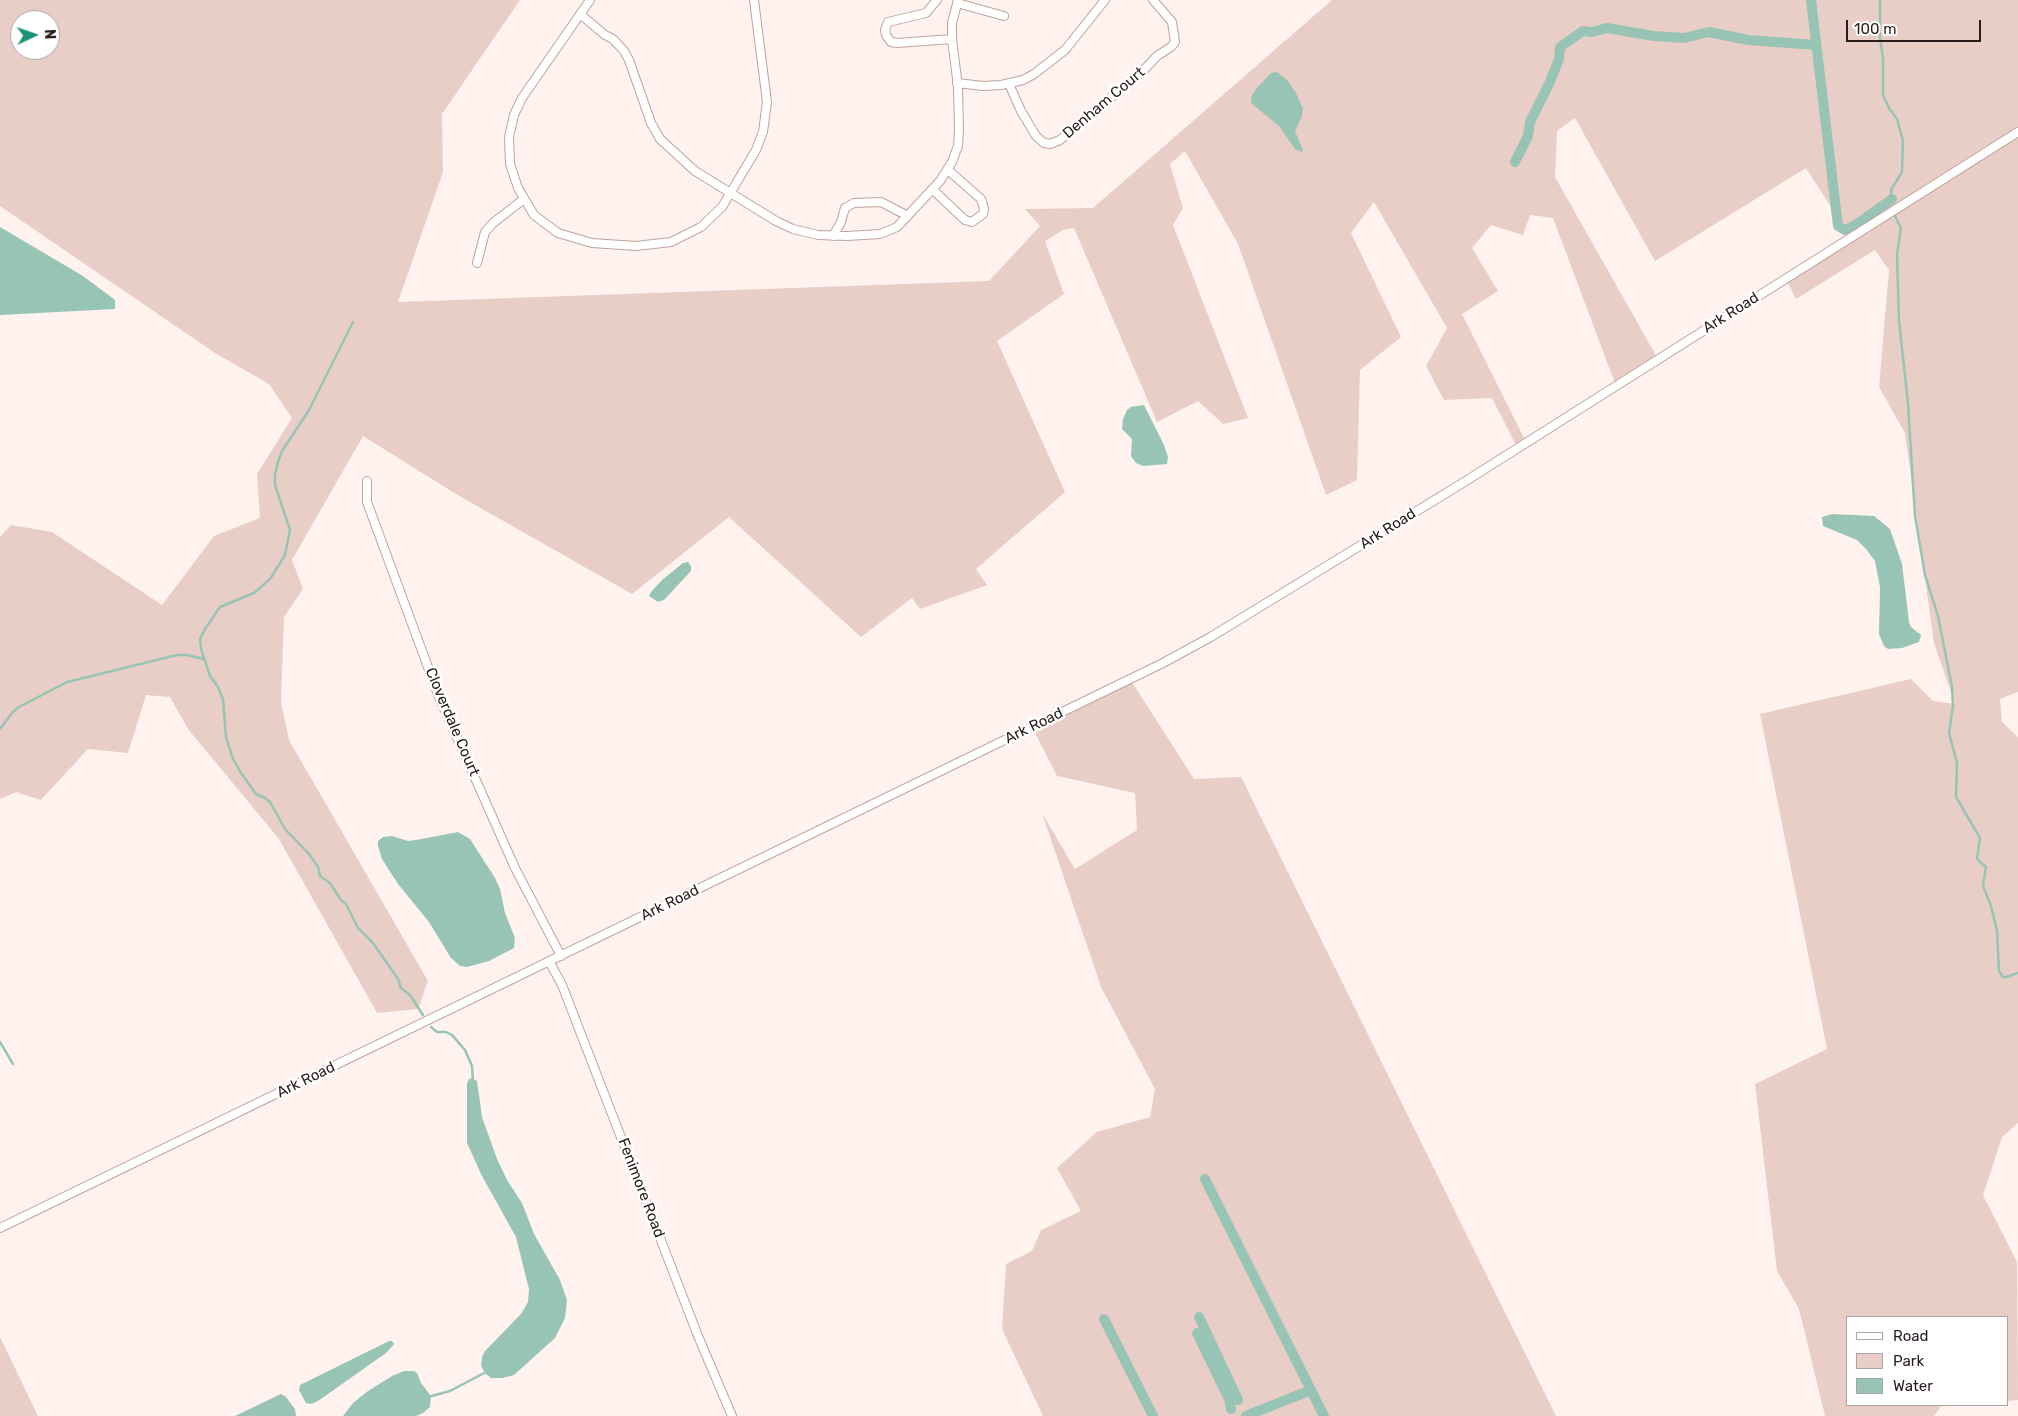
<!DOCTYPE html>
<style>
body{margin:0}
#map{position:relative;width:2018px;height:1416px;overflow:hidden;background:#fff2ef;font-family:Rubik,sans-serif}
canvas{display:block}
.legend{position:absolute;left:1846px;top:1316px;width:162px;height:90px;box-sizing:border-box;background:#fff;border:1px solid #a9a5a4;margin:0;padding:6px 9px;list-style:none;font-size:15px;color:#281d1b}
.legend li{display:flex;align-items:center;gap:10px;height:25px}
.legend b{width:25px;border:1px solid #a9a5a4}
.north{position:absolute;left:10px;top:10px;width:50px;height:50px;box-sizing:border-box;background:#fff;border:1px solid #a9a5a4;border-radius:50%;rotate:87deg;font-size:14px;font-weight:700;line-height:20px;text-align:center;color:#281d1b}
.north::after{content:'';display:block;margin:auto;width:18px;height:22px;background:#199276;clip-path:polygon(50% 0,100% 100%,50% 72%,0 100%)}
.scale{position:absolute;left:1846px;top:20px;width:135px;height:22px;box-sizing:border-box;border:2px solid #281d1b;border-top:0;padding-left:6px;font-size:15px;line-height:18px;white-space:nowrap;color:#281d1b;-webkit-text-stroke:4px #fff;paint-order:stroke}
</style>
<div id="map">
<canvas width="2018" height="1416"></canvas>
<ul class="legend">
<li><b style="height:6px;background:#fff"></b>Road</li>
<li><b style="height:14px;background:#e9cec8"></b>Park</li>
<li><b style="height:14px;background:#98c4b5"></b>Water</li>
</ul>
<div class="north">N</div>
<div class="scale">100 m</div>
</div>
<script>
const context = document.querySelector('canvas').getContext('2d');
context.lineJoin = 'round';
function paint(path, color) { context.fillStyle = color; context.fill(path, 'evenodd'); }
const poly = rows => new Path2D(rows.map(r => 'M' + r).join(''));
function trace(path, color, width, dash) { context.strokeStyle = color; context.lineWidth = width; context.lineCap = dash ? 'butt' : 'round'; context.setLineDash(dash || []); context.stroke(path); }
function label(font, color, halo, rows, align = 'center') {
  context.font = font + ' Rubik,sans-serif'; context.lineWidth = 5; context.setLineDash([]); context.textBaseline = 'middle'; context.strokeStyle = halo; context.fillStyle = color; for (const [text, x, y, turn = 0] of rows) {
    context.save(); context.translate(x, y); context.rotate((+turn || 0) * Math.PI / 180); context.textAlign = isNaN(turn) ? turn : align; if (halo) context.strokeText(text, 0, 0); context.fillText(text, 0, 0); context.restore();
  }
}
const green = poly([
 [0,0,520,0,442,114,443,172,398,302,989,281,1040,226,1025,209,1093,208,1332,0,2018,0,2018,692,2000,699,2002,722,2018,737,2018,1123,2002,1137,1983,1195,2017,1262,2018,1400,2007,1401,2007,1317,1847,1317,1847,1405,1942,1405,1934,1416,1825,1416,1799,1309,1777,1271,1755,1084,1827,1049,1760,714,1911,679,1933,701,1955,704,1934,643,1905,433,1879,387,1889,270,1875,250,1796,299,1786,279,1851,238,1806,168,1655,261,1575,118,1557,131,1555,177,1658,359,1616,386,1553,218,1530,215,1523,235,1491,225,1472,248,1498,291,1462,314,1526,442,1517,447,1492,398,1444,400,1426,366,1447,328,1374,202,1351,233,1401,337,1360,370,1357,480,1326,495,1238,244,1185,151,1170,164,1183,208,1173,225,1248,418,1223,424,1198,401,1157,422,1074,228,1063,230,1045,241,1064,294,997,341,1065,492,976,569,987,585,920,609,912,598,861,637,729,517,632,594,456,494,363,436,292,560,303,589,284,617,281,702,289,740,428,981,418,1009,377,1013,279,839,188,729,170,697,146,695,128,753,88,749,41,800,16,792,0,799,0,537,11,525,52,532,162,605,214,536,260,518,257,474,292,418,269,384,215,353,0,206],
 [20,20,50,20,50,50,20,50],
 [1128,676,1194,779,1241,777,1556,1416,1043,1416,1002,1329,1006,1264,1032,1251,1041,1230,1081,1211,1057,1168,1097,1132,1150,1117,1155,1089,1101,987,1042,813,1075,869,1137,830,1135,793,1057,776,1031,725],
 [0,1337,38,1416,0,1416]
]);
const water = poly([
 [1277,72,1288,81,1296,93,1303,109,1302,116,1295,131,1303,150,1302,152,1295,149,1279,126,1251,103,1252,96,1256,89,1271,73],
 [0,227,83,276,115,300,115,309,0,315],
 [1144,405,1164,445,1168,457,1167,464,1143,466,1136,463,1131,456,1132,439,1122,429,1123,419,1127,410,1131,407],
 [1832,514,1874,516,1890,529,1902,564,1909,622,1911,627,1921,635,1919,642,1902,648,1888,649,1884,646,1879,634,1880,587,1875,561,1866,549,1857,540,1823,526,1822,517],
 [688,562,691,566,691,571,664,600,658,602,649,596,651,592,662,580,683,563],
 [458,832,470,839,495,878,500,889,505,913,515,938,514,948,489,961,467,967,460,966,451,958,429,922,398,884,382,859,378,846,378,841,383,837,392,836,408,841,416,840],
 [472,1078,477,1081,482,1117,497,1159,507,1180,522,1203,534,1234,560,1280,567,1300,565,1318,555,1338,514,1375,502,1378,491,1378,485,1373,481,1366,482,1357,485,1351,521,1314,528,1302,529,1289,516,1237,482,1176,467,1143,467,1083,469,1079],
 [389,1341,392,1341,394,1344,386,1353,318,1401,311,1404,306,1403,299,1390,300,1385],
 [404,1371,414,1371,417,1373,421,1383,431,1396,430,1407,423,1413,416,1416,343,1416,353,1403,368,1391,392,1376],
 [281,1394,286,1397,295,1409,296,1416,235,1416]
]);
const stream = poly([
 [1880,0,1880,37,1883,59,1883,95,1889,108,1897,119,1903,141,1902,172,1891,190,1892,199],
 [1895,216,1901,228,1897,254,1899,321,1908,403,1915,516,1925,575,1938,616,1952,687,1953,706,1949,733,1957,763,1956,797,1980,838,1977,859,1986,867,1983,886,1991,906,1997,931,1999,971,2003,977,2006,977,2018,973],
 [353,322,309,410,282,451,278,462,275,474,275,485,290,530,285,555,270,579,254,593,220,607,205,629,200,639,201,649,210,676,218,687,223,699,226,737,233,759,241,773,256,794,265,798,270,802,285,829,309,854,318,867,320,876,330,883,341,900,346,904,358,928,373,943,398,979,401,988,410,995,423,1015],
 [0,729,12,713,19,707,67,682,177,655,187,655,204,659],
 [431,1027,437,1032,446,1032,452,1035,465,1050,472,1066,473,1082],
 [0,1042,13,1064],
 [428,1397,450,1391,486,1372]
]);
const canal = poly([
 [1811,0,1838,226,1845,230,1854,226,1892,199],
 [1515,162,1528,136,1530,122,1549,84,1559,59,1560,47,1583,31,1592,32,1607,28,1654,36,1684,38,1709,32,1748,40,1816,45],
 [1205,1179,1324,1416],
 [1199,1317,1238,1400],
 [1104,1319,1153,1416],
 [1197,1333,1229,1399,1231,1409],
 [1246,1416,1311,1390]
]);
const street = poly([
 [590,0,522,98,514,115,509,137,510,164,518,188,534,215,558,233,592,243,636,246,671,242,701,227,722,207,756,150,763,132,767,102,754,0],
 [937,0,926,13,888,22,885,30,886,35,891,42,897,43,952,39],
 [957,3,1004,16],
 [580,14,605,35,613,39,624,51,629,60,651,123,660,139,695,171,776,221,793,229,818,235,847,236,880,234,897,227,940,181,952,162,958,146,959,130,958,87,952,39,952,23,958,0],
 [957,83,983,86,1001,85,1023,80,1034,74,1065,50,1105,0],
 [1009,84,1021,111,1036,136,1044,143,1050,144,1060,140,1142,72,1157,56,1171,47,1175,42,1172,22,1153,0],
 [932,189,965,220,972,222,983,214,984,209,981,199,948,170],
 [833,236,841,222,845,208,854,203,881,202,908,216],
 [477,263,485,232,493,223,524,199],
 [367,481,367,502,439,697,515,868,561,956],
 [549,961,562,985,698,1336,732,1416],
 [0,1228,1161,664,1209,638,1461,484,2018,132]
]);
const streetNames = [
 ["Denham Court",1104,103,-40],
 ["Ark Road",1731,313,-32],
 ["Ark Road",1388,529,-32],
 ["Cloverdale Court",452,722,67],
 ["Ark Road",1034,726,-26],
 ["Ark Road",670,903,-26],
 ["Ark Road",306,1080,-26],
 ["Fenimore Road",641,1188,69]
];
paint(green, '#e9cec8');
paint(water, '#98c4b5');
trace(stream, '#98c4b5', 2.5);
trace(canal, '#98c4b5', 10);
trace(street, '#bfa39c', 10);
trace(street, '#fff', 8);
label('15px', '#281d1b', '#fff', streetNames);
</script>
